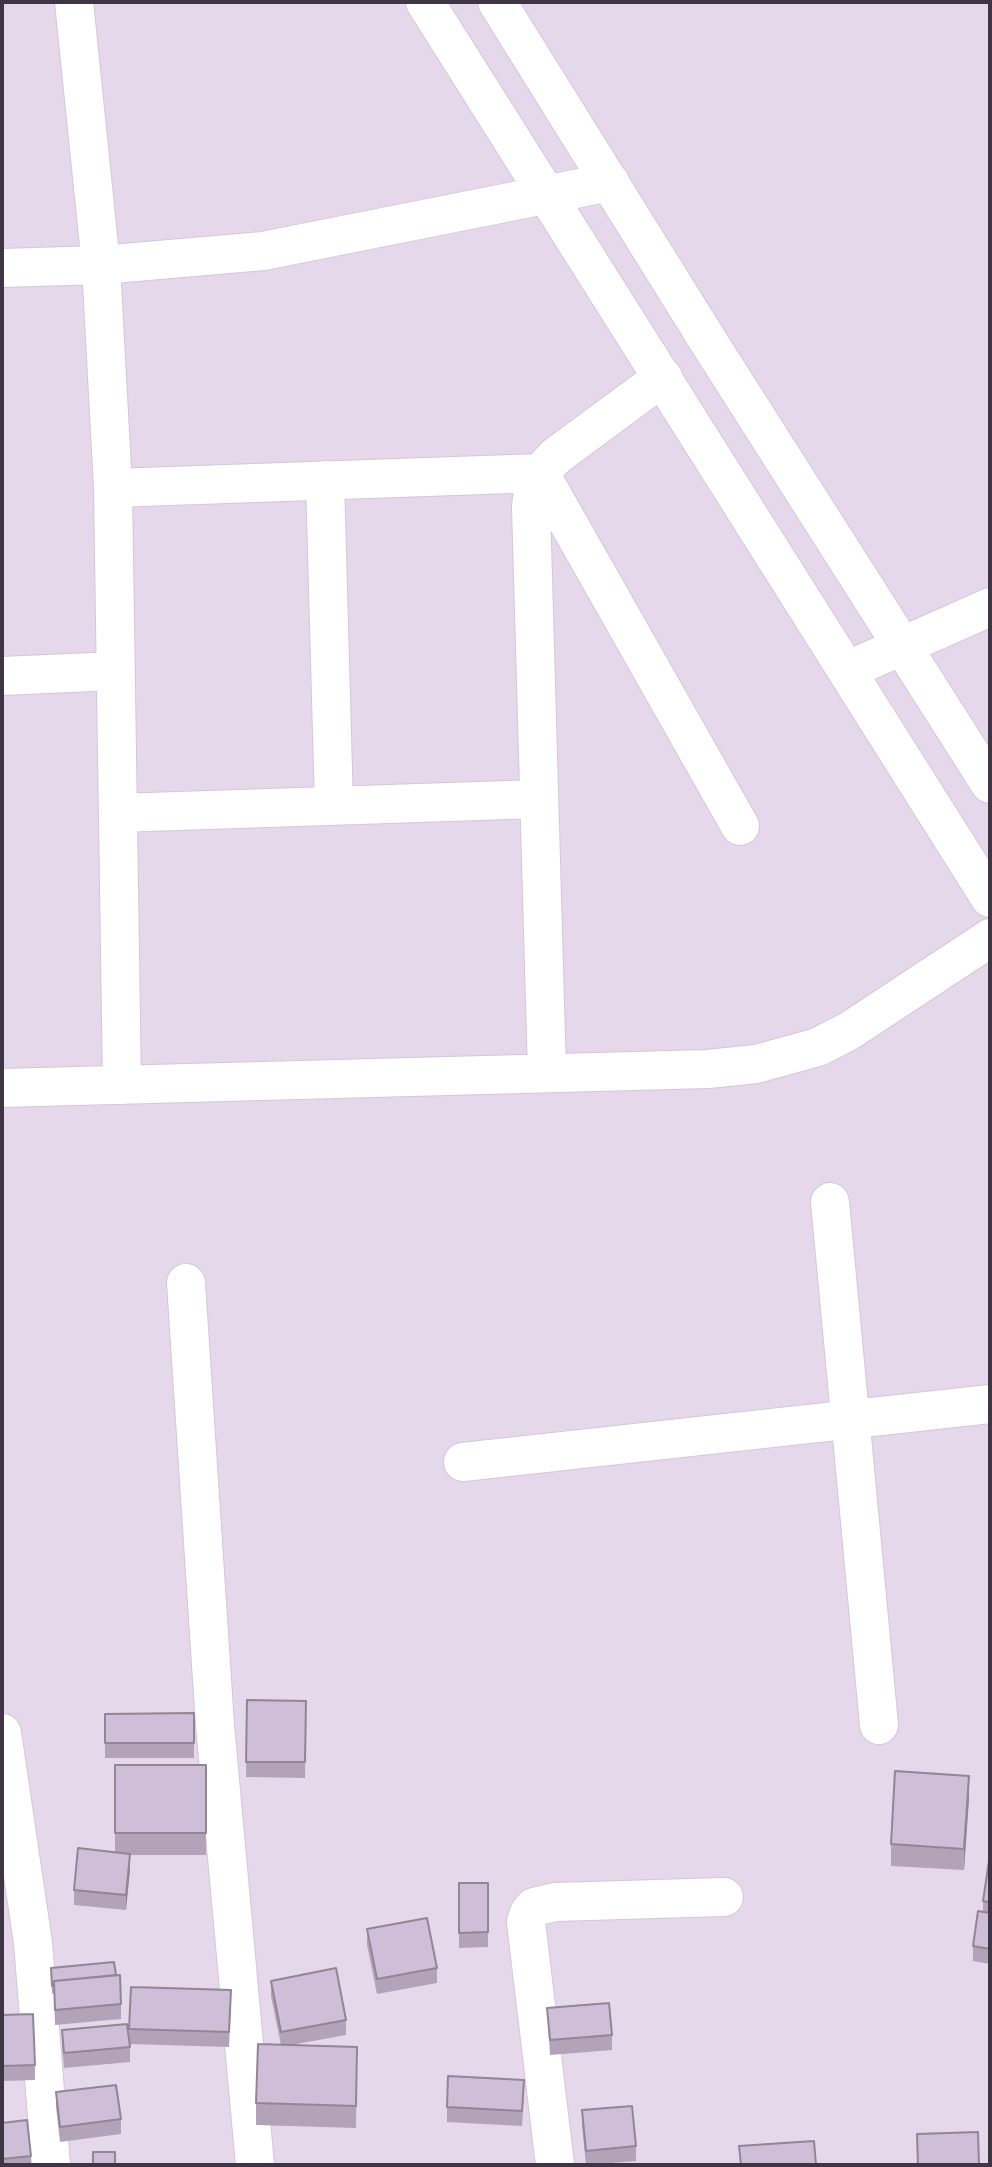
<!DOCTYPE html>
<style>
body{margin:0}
#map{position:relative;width:992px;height:2167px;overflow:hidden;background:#f0e6f3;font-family:"Exo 2",sans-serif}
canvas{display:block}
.frame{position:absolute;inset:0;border:4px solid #403545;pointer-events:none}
</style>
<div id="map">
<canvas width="992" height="2167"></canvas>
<div class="frame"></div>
</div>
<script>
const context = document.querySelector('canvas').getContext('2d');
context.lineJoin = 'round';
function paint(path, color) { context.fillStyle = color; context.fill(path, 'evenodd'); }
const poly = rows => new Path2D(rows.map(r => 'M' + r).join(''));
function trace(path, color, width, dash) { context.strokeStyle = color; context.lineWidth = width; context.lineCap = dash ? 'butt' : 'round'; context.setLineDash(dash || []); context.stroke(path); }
const residential = poly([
 [2,2,990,2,990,2165,2,2165]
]);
const minor = poly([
 [74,2,101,265,113,488,122,1085],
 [425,2,990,898],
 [497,2,710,344,990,784],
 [2,268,101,265,263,251,610,182],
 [325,480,334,806],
 [113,488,540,473,740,826],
 [848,670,990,607],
 [2,676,116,671],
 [118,813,539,799],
 [547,1073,531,506,533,490,540,473,556,456,663,377],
 [2,1088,708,1069,756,1064,818,1047,849,1031,990,938],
 [830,1202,879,1725],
 [186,1283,215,1725,255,2165],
 [463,1462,990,1404],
 [2,1733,33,1943,51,2165],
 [555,2165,526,1922,529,1913,534,1907,555,1902,724,1897]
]);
const wall = poly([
 [247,1700,306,1701,305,1778,246,1777],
 [194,1713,194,1758,105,1758,105,1714],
 [115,1765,206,1765,206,1855,130,1855,130,1869,126,1910,74,1905,74,1890,115,1853],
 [969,1798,964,1870,891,1866,891,1844],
 [990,1861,990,1964,973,1961,973,1946,983,1912,983,1901],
 [459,1883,488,1883,488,1947,459,1948],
 [367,1929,437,1968,437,1983,377,1994,367,1945],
 [51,1968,116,1975,121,2004,121,2019,55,2025,54,1993,52,1994],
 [271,1981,346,2020,346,2035,291,2045,357,2047,356,2128,256,2125,256,2103,281,2045,271,1996],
 [131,1987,231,2005,229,2047,130,2044,130,2062,64,2068,62,2045,62,2030,129,2038],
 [547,2008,612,2035,612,2050,550,2055],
 [2,2015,35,2065,35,2080,2,2081],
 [56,2092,121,2119,121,2134,60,2142,56,2107],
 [524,2095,522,2126,447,2122,447,2107],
 [582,2110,636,2146,636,2161,586,2165,582,2125],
 [2,2123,31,2156,31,2165,2,2165]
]);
const shadedWall = poly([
 [969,1776,969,1798,964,1870,964,1849],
 [130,1854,130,1869,126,1910,126,1895]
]);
const building = poly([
 [247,1700,306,1701,305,1762,246,1762,247,1700],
 [194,1713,194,1743,105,1743,105,1714,194,1713],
 [115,1765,206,1765,206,1833,115,1833,115,1765],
 [895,1771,969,1776,964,1849,891,1844,895,1771],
 [78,1848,130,1854,126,1895,74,1890,78,1848],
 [989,1861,990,1861,990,1902,983,1901,989,1861],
 [459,1883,488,1883,488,1932,459,1933,459,1883],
 [978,1911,990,1913,990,1949,973,1946,978,1911],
 [427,1918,437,1968,377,1979,367,1929,427,1918],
 [114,1962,116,1975,54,1981,54,1986,52,1986,51,1968,114,1962],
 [336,1968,346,2020,281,2032,271,1981,336,1968],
 [120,1975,121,2004,55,2010,54,1981,120,1975],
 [131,1987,231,1990,229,2032,129,2029,131,1987],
 [609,2003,612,2035,550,2040,547,2008,609,2003],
 [33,2014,35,2065,2,2066,2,2015,33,2014],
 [127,2024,130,2047,64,2053,62,2030,127,2024],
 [258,2044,357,2047,356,2106,256,2103,258,2044],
 [448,2076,524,2080,522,2111,447,2107,448,2076],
 [116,2085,121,2119,60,2127,56,2092,116,2085],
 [632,2106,636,2146,586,2151,582,2110,632,2106],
 [27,2120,31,2156,2,2159,2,2123,27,2120],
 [978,2132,979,2165,918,2165,917,2134,978,2132],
 [814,2141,816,2165,741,2165,739,2146,814,2141],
 [93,2152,115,2152,115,2165,93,2165,93,2152]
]);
paint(residential, '#e6d8eb');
trace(minor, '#d6c5dc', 40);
trace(minor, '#fff', 38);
paint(wall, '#b2a3b9');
paint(shadedWall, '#918596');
paint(building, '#cfbed7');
trace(building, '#918596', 2);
</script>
